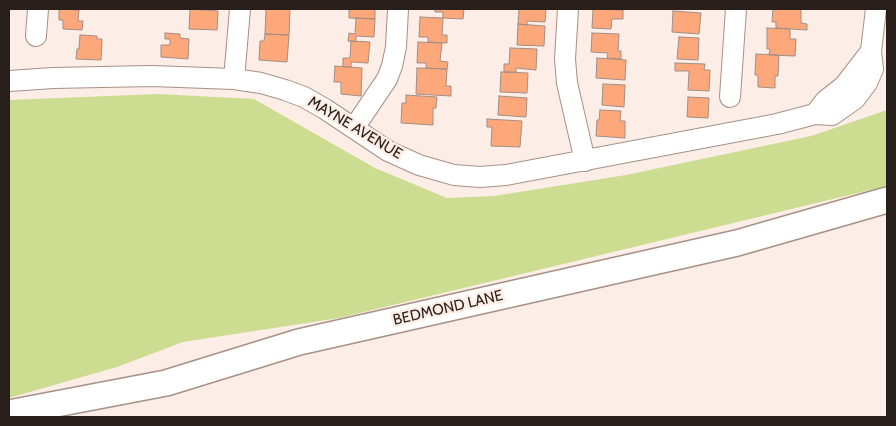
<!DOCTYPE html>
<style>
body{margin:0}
#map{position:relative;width:896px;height:426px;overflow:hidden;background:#fcede6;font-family:Cabin,sans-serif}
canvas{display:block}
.frame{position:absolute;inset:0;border:10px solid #281f1b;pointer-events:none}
</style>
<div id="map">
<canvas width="896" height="426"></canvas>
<div class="frame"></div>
</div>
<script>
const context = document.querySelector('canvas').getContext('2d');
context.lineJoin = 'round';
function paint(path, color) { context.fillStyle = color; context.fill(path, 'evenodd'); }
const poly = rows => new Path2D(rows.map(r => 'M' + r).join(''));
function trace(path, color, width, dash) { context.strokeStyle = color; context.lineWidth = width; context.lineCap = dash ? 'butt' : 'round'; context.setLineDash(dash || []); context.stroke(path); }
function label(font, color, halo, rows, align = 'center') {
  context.font = font + ' Cabin,sans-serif'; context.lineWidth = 5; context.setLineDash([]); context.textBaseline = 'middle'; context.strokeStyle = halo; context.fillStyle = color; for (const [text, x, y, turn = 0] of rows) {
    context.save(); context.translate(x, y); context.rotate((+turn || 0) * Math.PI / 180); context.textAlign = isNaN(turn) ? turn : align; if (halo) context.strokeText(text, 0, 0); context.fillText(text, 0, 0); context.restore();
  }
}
const green = poly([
 [158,94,254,99,375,168,447,198,494,196,626,175,811,136,887,110,887,186,339,318,183,342,117,367,9,398,9,100]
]);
const building = poly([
 [59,9,79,10,78,21,83,21,82,30,63,29,63,20,59,20,59,9],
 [190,9,218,11,217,30,189,29,190,9],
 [266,9,290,9,289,35,265,34,266,9],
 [349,9,375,9,375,19,349,18,349,9],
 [435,9,464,9,463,19,443,18,443,12,435,12,435,9],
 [519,9,546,9,545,22,527,21,527,25,518,24,519,9],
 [593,9,623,10,623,19,612,19,611,29,592,28,593,9],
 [773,9,801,9,801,23,807,24,807,30,776,28,776,22,772,22,773,9],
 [673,11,701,13,699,34,672,32,673,11],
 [420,17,443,18,442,35,447,35,447,43,428,42,428,37,419,37,420,17],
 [356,18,375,19,374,37,356,36,356,42,348,41,349,33,355,34,356,18],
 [518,24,545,26,544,46,517,45,518,24],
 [767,28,790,29,790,39,796,39,795,56,769,55,770,49,767,49,767,28],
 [165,33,180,34,180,38,189,39,188,59,161,57,161,45,170,45,170,39,165,39,165,33],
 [592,33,619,34,618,51,621,51,621,59,607,58,608,53,591,52,592,33],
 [265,34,289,35,287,62,259,60,260,41,264,41,265,34],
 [80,35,97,36,97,39,102,39,101,60,76,59,77,49,79,49,80,35],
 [679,37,699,38,698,60,677,59,679,37],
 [351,41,370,42,368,63,351,62,351,67,343,67,343,58,350,58,351,41],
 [418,42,442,43,440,61,448,62,447,69,426,68,426,63,417,63,418,42],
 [510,48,537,49,536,70,516,68,516,72,504,72,504,64,509,64,510,48],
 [756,54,779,55,778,76,775,76,775,88,758,87,758,75,755,75,756,54],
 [597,58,626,60,625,80,596,78,597,58],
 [675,63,705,64,704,70,710,70,709,91,688,90,689,71,675,71,675,63],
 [335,66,362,68,361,96,341,94,341,82,334,82,335,66],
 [417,68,447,69,446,86,451,86,451,96,416,94,417,68],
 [501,72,528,73,527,93,500,92,501,72],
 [603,84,625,85,624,107,602,105,603,84],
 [406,95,437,97,436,108,433,108,433,125,401,123,402,103,406,103,406,95],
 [499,96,527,98,526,117,498,115,499,96],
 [688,97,709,98,708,118,687,117,688,97],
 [600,110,621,111,620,121,625,121,625,138,596,136,597,120,599,120,600,110],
 [487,119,522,121,520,147,491,146,492,127,487,127,487,119]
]);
const minor = poly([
 [568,9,565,59,567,83,585,161],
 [36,36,38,9],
 [234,79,240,9],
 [9,81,53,78,152,76,234,79,261,83,285,90,304,97,325,109,388,151,419,165,454,175,480,177,506,175,777,124,815,114,832,115,855,99,867,83,873,69,871,51,876,9],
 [730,97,736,9],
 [815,114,825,101,844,86,871,51],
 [354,128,387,79,392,66,396,47,398,9]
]);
const tertiary = poly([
 [9,413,166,383,299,342,737,243,887,200]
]);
const streetNames = [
 ["MAYNE AVENUE",355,128,31],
 ["BEDMOND LANE",448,308,-13]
];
paint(green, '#ccdd91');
paint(building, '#fda87b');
trace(building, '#a38d82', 1);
trace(minor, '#a79186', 22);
trace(tertiary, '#a79186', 28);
trace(minor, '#fff', 20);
trace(tertiary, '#fff', 25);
label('15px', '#281f1b', '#fcede6', streetNames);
</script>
